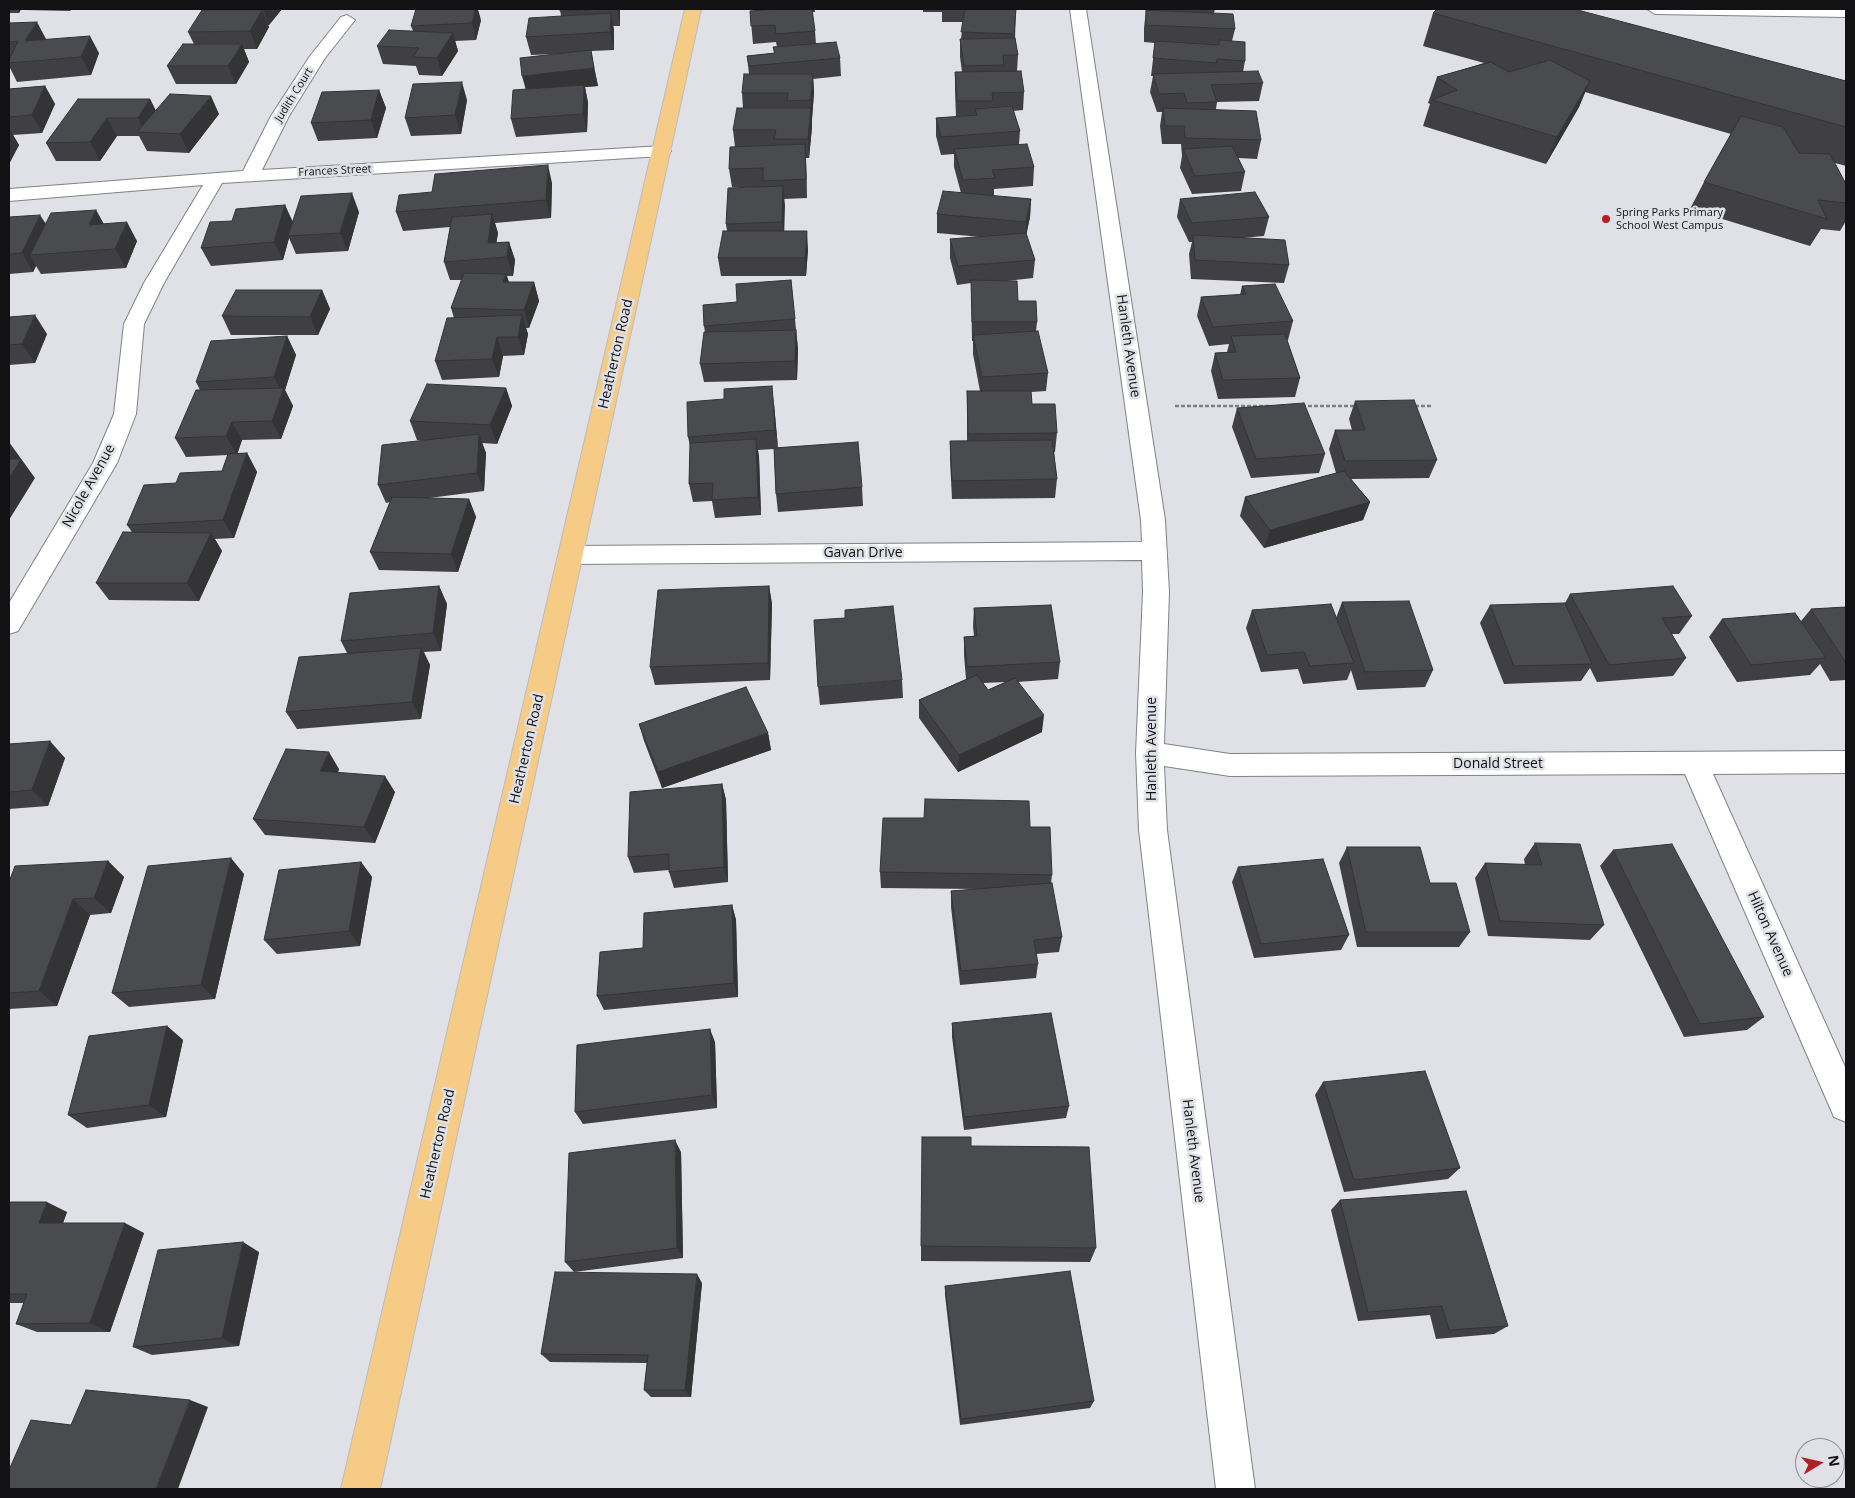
<!DOCTYPE html>
<style>
body{margin:0}
#map{position:relative;width:1855px;height:1498px;overflow:hidden;background:#dfe1e6;font-family:"Open Sans",sans-serif}
canvas{display:block}
.frame{position:absolute;inset:0;border:10px solid #121214;pointer-events:none}
.north{position:absolute;left:1795px;top:1438px;width:50px;height:50px;box-sizing:border-box;background:#dfe1e6;border:1px solid #8d8e92;border-radius:50%;rotate:81deg;font-size:14px;font-weight:700;line-height:20px;text-align:center;color:#121214}
.north::after{content:'';display:block;margin:auto;width:18px;height:22px;background:#b12023;clip-path:polygon(50% 0,100% 100%,50% 72%,0 100%)}
</style>
<div id="map">
<canvas width="1855" height="1498"></canvas>
<div class="frame"></div>
<div class="north">N</div>
</div>
<script>
const context = document.querySelector('canvas').getContext('2d');
context.lineJoin = 'round';
const poly = rows => new Path2D(rows.map(r => 'M' + r).join(''));
function trace(path, color, width, dash) { context.strokeStyle = color; context.lineWidth = width; context.lineCap = dash ? 'butt' : 'round'; context.setLineDash(dash || []); context.stroke(path); }
function paint(path, color) { context.fillStyle = color; context.fill(path, 'evenodd'); }
function label(font, color, halo, rows, align = 'center') {
  context.font = font + ' "Open Sans",sans-serif'; context.lineWidth = 5; context.setLineDash([]); context.textBaseline = 'middle'; context.strokeStyle = halo; context.fillStyle = color; for (const [text, x, y, turn = 0] of rows) {
    context.save(); context.translate(x, y); context.rotate((+turn || 0) * Math.PI / 180); context.textAlign = isNaN(turn) ? turn : align; if (halo) context.strokeText(text, 0, 0); context.fillText(text, 0, 0); context.restore();
  }
}
const path = poly([
 [1175,406,1271,406],
 [1302,406,1356,406],
 [1415,406,1432,406]
]);
const street = poly([
 [1070,9,1086,9,1165,520,1169,592,1164,744,1230,754,1846,751,1846,773,1713,774,1846,1069,1846,1122,1834,1117,1685,774,1230,776,1164,766,1167,830,1255,1489,1216,1489,1139,830,1136,753,1143,592,1142,560,571,564,562,561,559,555,562,549,571,546,1142,542,1141,520,1070,9],
 [1647,9,1846,9,1846,17,1655,14,1647,9],
 [347,15,355,20,325,58,289,116,262,170,662,146,668,147,671,151,668,155,662,156,222,183,164,283,144,324,136,414,117,463,18,631,9,634,9,603,93,463,114,414,124,324,144,283,203,185,9,201,9,189,243,171,271,116,310,56,341,17,347,15]
]);
const primary = poly([
 [685,9,701,9,380,1489,341,1489,685,9]
]);
const wall = poly([
 [9,9,21,9,19,13,9,13],
 [25,9,72,9,70,11,25,10],
 [215,9,282,9,269,25,268,25,269,27,257,49,244,49,249,62,236,84,176,84,167,66,194,44,188,32,216,10],
 [560,9,620,9,620,26,613,26,614,30,614,50,591,51,598,86,585,87,588,103,587,132,516,137,511,119,526,90,557,54,531,55,526,37,561,16],
 [758,9,815,9,815,12,812,12,815,31,816,44,840,58,841,76,813,79,814,92,812,119,812,127,809,158,806,158,807,198,784,199,784,231,808,249,806,276,721,276,718,258,727,231,726,224,764,187,732,187,729,169,735,147,733,130,743,108,742,93,749,74,747,56,774,53,773,47,777,47,776,42,753,44,750,11,758,10],
 [923,9,1016,9,1015,38,1018,55,1017,71,1024,92,1023,110,1013,111,1020,131,1019,144,1034,167,1033,186,994,189,994,196,1031,199,1030,217,1026,235,1035,260,1033,278,1006,281,1018,301,1037,322,1036,331,1048,373,1046,391,1031,392,1032,404,1057,433,1055,452,1054,452,1057,479,1055,498,952,499,950,460,950,441,967,441,967,391,980,391,973,354,973,341,972,341,971,283,957,285,950,258,950,239,981,237,937,233,937,214,961,193,954,167,954,154,941,155,936,136,936,118,956,117,955,90,955,72,962,72,960,57,960,39,961,39,963,22,942,22,942,12,923,12],
 [1148,9,1215,9,1214,13,1235,29,1232,41,1245,61,1243,72,1263,83,1259,101,1217,102,1216,109,1261,140,1257,159,1238,158,1245,172,1241,191,1192,194,1180,168,1182,156,1181,144,1162,144,1160,126,1162,112,1157,112,1150,92,1153,76,1151,76,1155,43,1144,42,1144,28,1146,10,1149,10],
 [1433,13,1846,81,1846,166,1835,163,1846,184,1846,221,1840,231,1821,229,1810,246,1690,209,1704,182,1731,134,1585,92,1579,107,1546,164,1423,126,1430,104,1428,103,1437,77,1484,63,1423,46],
 [481,20,476,40,455,41,458,51,442,76,419,75,416,66,383,64,377,46,413,31,411,26],
 [9,23,46,39,99,53,91,75,17,82,9,66],
 [45,86,55,104,42,133,13,135,19,145,9,164,9,89],
 [379,90,386,108,377,138,318,141,311,123],
 [150,99,156,111,219,114,189,153,147,151,139,136,117,136,100,161,56,161,46,143],
 [467,100,461,134,411,136,405,118],
 [552,183,551,218,495,223,498,233,496,243,509,242,515,260,513,276,507,276,509,282,534,282,539,301,529,328,526,328,528,334,524,355,503,356,499,377,442,380,435,361,454,318,451,308,462,280,450,280,444,262,450,227,403,231,396,212],
 [1180,199,1269,217,1264,236,1241,238,1289,265,1284,283,1191,279,1189,254,1192,242,1189,242,1177,217],
 [285,205,293,222,359,212,348,251,296,254,289,238,283,260,211,266,201,248,232,221],
 [96,210,104,224,137,241,126,268,41,274,36,266,33,272,9,274,9,217,46,223],
 [791,280,798,349,797,380,704,382,700,364,705,332,704,326,737,302],
 [1242,286,1293,321,1288,340,1287,340,1300,378,1295,397,1218,399,1211,371,1215,353,1227,352,1229,344,1209,346,1197,316,1201,297,1240,295],
 [322,290,330,309,318,335,231,335,222,316],
 [9,317,47,334,35,363,9,365],
 [287,336,296,355,285,390,293,406,281,439,242,440,237,454,247,453,257,472,234,538,215,539,222,551,199,601,109,600,96,583,132,532,127,525,176,483,222,471,228,455,186,457,175,438,200,390,196,382],
 [506,388,512,406,497,444,482,443,486,453,484,491,429,498,469,499,476,517,458,572,379,570,370,552,390,502,386,503,378,485,428,440,417,440,410,421],
 [1355,401,1437,460,1429,478,1351,479,1370,502,1363,520,1264,548,1240,516,1245,497,1336,473,1329,449,1335,430,1352,430,1349,419],
 [774,404,778,448,862,487,863,506,778,512,776,494,774,449,758,450,759,457,761,515,715,518,712,501,693,502,689,484,690,446,688,437],
 [1237,408,1325,454,1319,473,1251,478,1232,427],
 [439,586,447,604,441,651,424,652,430,665,421,719,297,729,286,712,347,653,341,641],
 [769,586,772,604,770,680,655,685,650,667],
 [1570,594,1692,616,1679,634,1671,634,1686,658,1673,676,1597,682,1590,668,1581,681,1504,684,1480,623,1490,605,1565,603],
 [1342,602,1433,670,1425,687,1357,690,1351,670,1347,680,1303,684,1298,669,1261,672,1246,628,1252,610,1336,618],
 [1846,607,1846,680,1830,681,1820,664,1810,675,1737,682,1709,637,1722,619,1801,621,1811,609],
 [974,608,1060,662,1058,679,1017,682,1042,732,958,772,919,718,919,700,966,679,964,655,964,637,974,636,973,626],
 [1006,682,988,690,983,683],
 [902,680,903,698,820,705,818,687],
 [639,724,768,733,771,750,662,788,644,741],
 [9,744,65,758,48,806,9,809],
 [339,769,338,773,395,792,375,843,265,835,253,819],
 [722,784,726,800,728,882,674,888,669,872,669,870,634,873,628,857],
 [1030,827,1052,875,1051,883,1062,937,1059,952,1036,954,1038,964,1036,978,960,985,951,907,951,891,977,889,881,888,880,872],
 [1535,843,1604,925,1590,940,1488,936,1475,878,1485,863,1525,865,1524,859],
 [1347,847,1430,883,1470,932,1459,947,1357,947,1339,863],
 [1613,850,1764,1017,1747,1030,1684,1037,1600,866],
 [108,861,124,877,111,913,90,915,57,1006,9,1009,9,882],
 [361,862,372,877,360,946,277,954,264,940],
 [1238,867,1349,935,1341,950,1254,958,1232,882],
 [244,874,215,999,129,1007,112,993],
 [732,905,736,920,738,997,604,1010,597,996,643,948],
 [952,1023,1069,1106,1066,1118,964,1130,952,1037],
 [167,1026,183,1040,166,1117,87,1128,68,1115],
 [715,1042,717,1108,583,1124,575,1112],
 [1323,1082,1460,1168,1448,1179,1344,1192,1315,1095],
 [971,1146,1096,1248,1090,1262,921,1261,921,1246],
 [681,1152,683,1258,574,1272,565,1262],
 [1340,1200,1508,1326,1494,1334,1436,1339,1430,1315,1358,1321,1331,1210],
 [9,1202,67,1212,63,1223,144,1233,110,1332,37,1332,16,1324,24,1303,9,1303],
 [259,1252,239,1346,152,1355,133,1347],
 [702,1283,691,1397,651,1397,644,1390,647,1363,550,1362,541,1354],
 [945,1286,1094,1401,1090,1408,960,1425,945,1295]
]);
const shadedWall = poly([
 [17,9,21,9,19,13],
 [263,9,282,9,269,25],
 [475,9,478,9,481,20,476,40,472,23],
 [617,9,620,9,620,26],
 [262,10,269,27,257,49,250,31],
 [611,13,614,30,614,50,610,32],
 [37,22,46,39,25,41],
 [453,33,458,51,442,76,437,58],
 [90,36,99,53,91,75,81,57],
 [242,44,249,62,236,84,228,66],
 [594,68,598,86,585,87,588,103,587,132,583,114,527,94,522,76],
 [813,74,814,92,812,119,812,127,809,158,808,139,811,108,811,100],
 [1590,81,1579,107,1546,164,1557,137],
 [462,82,467,100,461,134,455,115],
 [45,86,55,104,42,133,32,115],
 [379,90,386,108,377,138,371,120],
 [211,96,219,114,189,153,180,134],
 [150,99,159,117,145,133,138,118],
 [107,118,117,136,100,161,90,142],
 [9,128,19,145,9,164],
 [805,144,806,163,807,198,806,179],
 [548,165,552,183,551,218,546,200],
 [783,186,785,205,784,240,782,222],
 [352,193,359,212,348,251,340,233],
 [1031,199,1030,217,1025,241,1026,222],
 [285,205,293,224,288,236,289,238,283,260,274,242],
 [96,210,106,229,89,225],
 [492,214,498,233,494,258,488,243],
 [40,215,52,233,30,255,36,266,33,272,22,253],
 [127,222,137,241,126,268,115,249],
 [807,231,808,249,806,276,805,258],
 [509,242,515,260,513,276,507,257],
 [506,274,512,293,503,282],
 [534,282,539,301,529,328,524,310],
 [322,290,330,309,318,335,310,317],
 [35,315,47,334,35,363,22,344],
 [522,315,528,334,524,355,518,337],
 [796,330,798,349,797,380,795,361],
 [287,336,296,355,285,390,293,406,281,439,272,421,282,393,274,377],
 [497,337,503,356,499,377,492,359],
 [772,386,774,404,778,449,775,430],
 [506,388,512,406,497,444,490,425],
 [232,422,242,440,237,455,226,436],
 [479,434,486,453,484,491,477,473],
 [756,439,759,457,761,515,758,497],
 [9,442,35,478,9,520],
 [247,453,257,472,234,538,223,520],
 [469,499,476,517,458,572,451,554],
 [1370,502,1363,520,1264,548,1270,530],
 [211,533,222,551,199,601,187,583],
 [439,586,447,604,441,651,433,633],
 [769,586,772,604,770,680,768,663],
 [421,648,430,665,421,719,412,702],
 [1044,715,1042,732,958,772,959,755],
 [768,733,771,750,662,788,658,772],
 [50,741,65,758,48,806,32,790],
 [329,752,339,769,331,788,320,771],
 [385,776,395,792,375,843,364,827],
 [722,784,726,800,728,882,724,867],
 [231,858,244,874,215,999,201,985],
 [108,861,124,877,111,913,94,898],
 [361,862,372,877,360,946,349,931],
 [73,899,90,915,57,1006,39,991],
 [732,905,736,920,738,997,734,983],
 [167,1026,183,1040,166,1117,149,1105],
 [710,1029,715,1042,717,1108,712,1095],
 [675,1140,681,1152,683,1258,677,1248],
 [47,1202,67,1212,59,1234,39,1223],
 [125,1223,144,1233,110,1332,90,1323],
 [243,1242,259,1252,239,1346,222,1338],
 [697,1274,702,1283,691,1397,685,1390],
 [190,1400,208,1407,178,1489,156,1489]
]);
const building = poly([
 [416,9,475,9,472,23,411,26,416,9],
 [560,9,604,9,560,11,560,9],
 [778,9,812,9,815,31,776,34,775,25,751,26,750,11,778,9],
 [965,9,1016,9,1014,34,961,32,965,9],
 [1437,9,1574,9,1846,81,1846,127,1433,13,1437,9],
 [202,10,262,10,250,31,188,32,202,10],
 [1146,10,1233,14,1235,29,1146,25,1146,10],
 [611,13,610,32,526,37,529,18,611,13],
 [37,22,25,41,90,36,81,57,9,63,9,60,18,41,9,42,9,23,37,22],
 [389,30,453,33,437,58,413,57,419,48,377,46,389,30],
 [1015,38,1018,55,1003,55,1004,65,964,66,960,39,1015,38],
 [1219,40,1245,42,1245,61,1217,59,1216,63,1153,58,1155,41,1219,45,1219,40],
 [836,42,840,58,749,66,747,56,775,53,773,47,836,42],
 [183,44,242,44,228,66,167,66,183,44],
 [591,50,594,68,522,76,520,58,591,50],
 [1550,60,1590,81,1557,137,1432,100,1457,90,1437,77,1491,62,1509,72,1550,60],
 [1021,71,1024,92,992,93,993,101,957,101,955,72,1021,71],
 [1258,71,1263,83,1211,85,1217,102,1187,103,1184,93,1159,94,1153,74,1258,71],
 [744,74,813,74,811,100,787,101,788,93,742,93,744,74],
 [462,82,455,115,405,118,413,84,462,82],
 [584,85,583,114,511,119,513,90,584,85],
 [45,86,32,115,9,117,9,89,45,86],
 [379,90,371,120,311,123,322,92,379,90],
 [170,94,211,96,180,134,137,132,170,94],
 [78,99,150,99,138,118,107,118,90,142,46,143,78,99],
 [1012,106,1020,131,941,137,936,118,977,115,975,109,1012,106],
 [737,108,811,108,808,139,774,139,776,130,733,130,737,108],
 [1163,108,1256,111,1261,140,1185,138,1184,126,1165,126,1163,108],
 [1741,116,1783,127,1799,153,1830,154,1846,184,1846,203,1818,200,1827,219,1704,182,1741,116],
 [805,144,806,179,763,181,763,168,729,169,730,147,805,144],
 [1027,144,1034,167,992,170,995,178,963,180,954,149,1027,144],
 [1232,146,1245,172,1195,176,1183,149,1232,146],
 [548,165,546,200,396,212,399,195,432,192,435,174,548,165],
 [783,186,782,222,726,224,728,188,783,186],
 [943,191,1031,199,1026,222,937,214,943,191],
 [1255,192,1269,217,1192,223,1180,199,1255,192],
 [352,193,340,233,288,236,301,196,352,193],
 [285,205,274,242,201,248,210,222,232,221,236,209,285,205],
 [96,210,89,225,127,222,115,249,30,255,51,213,96,210],
 [492,214,488,243,509,242,507,257,444,262,452,217,492,214],
 [40,215,22,253,9,254,9,217,40,215],
 [723,231,807,231,805,258,718,258,723,231],
 [1026,233,1035,260,958,266,950,239,1026,233],
 [1193,235,1285,240,1289,265,1195,260,1193,235],
 [464,273,506,274,503,282,534,282,524,310,451,308,464,273],
 [791,280,795,319,704,326,703,305,737,302,736,284,791,280],
 [971,280,1017,281,1018,301,1036,301,1037,322,972,322,971,280],
 [1275,284,1293,321,1213,327,1201,297,1246,294,1242,286,1275,284],
 [236,290,322,290,310,317,222,316,236,290],
 [35,315,22,344,9,345,9,317,35,315],
 [522,315,518,337,497,337,492,359,435,361,447,318,522,315],
 [796,330,795,361,700,364,704,332,796,330],
 [1038,331,1048,373,982,377,973,335,1038,331],
 [1285,334,1300,378,1223,380,1215,353,1236,352,1231,336,1285,334],
 [287,336,274,377,196,382,211,341,287,336],
 [427,384,506,388,490,425,410,421,427,384],
 [772,386,775,430,688,437,687,402,724,399,724,389,772,386],
 [284,388,272,421,232,422,226,436,175,438,196,390,284,388],
 [967,391,1031,391,1032,404,1055,404,1057,433,968,434,967,391],
 [1414,400,1437,460,1345,461,1335,430,1365,430,1355,401,1414,400],
 [1304,403,1325,454,1256,459,1237,408,1304,403],
 [479,434,477,473,378,485,382,445,479,434],
 [756,439,758,497,712,500,713,483,689,484,690,443,756,439],
 [1052,440,1057,479,952,481,950,441,1052,440],
 [858,442,862,487,776,494,774,448,858,442],
 [247,453,223,520,127,525,144,485,176,483,180,473,222,471,228,454,247,453],
 [9,459,21,459,9,479,9,459],
 [1344,471,1370,502,1270,530,1245,497,1344,471],
 [392,497,469,499,451,554,370,552,392,497],
 [123,532,211,533,187,583,96,583,123,532],
 [439,586,433,633,341,641,350,593,439,586],
 [769,586,768,663,650,667,658,590,769,586],
 [1673,586,1692,616,1662,618,1686,658,1609,665,1570,594,1673,586],
 [1409,601,1433,670,1365,672,1342,602,1409,601],
 [1565,603,1592,664,1514,666,1490,605,1565,603],
 [1331,604,1354,663,1310,666,1304,652,1267,655,1252,610,1331,604],
 [1051,605,1060,662,967,667,964,637,977,636,974,608,1051,605],
 [893,606,902,680,818,687,814,620,845,618,845,610,893,606],
 [1846,607,1846,663,1811,609,1846,607],
 [1795,613,1826,658,1751,665,1722,619,1795,613],
 [421,648,412,702,286,712,299,657,421,648],
 [977,675,988,690,1015,678,1044,715,959,755,919,700,977,675],
 [746,687,768,733,658,772,639,724,746,687],
 [50,741,32,790,9,792,9,744,50,741],
 [286,749,329,752,320,771,385,776,364,827,253,819,286,749],
 [722,784,724,867,669,872,669,854,628,857,630,792,722,784],
 [925,799,1029,801,1030,827,1050,827,1052,875,880,872,883,818,924,818,925,799],
 [1535,843,1580,844,1604,925,1500,921,1485,863,1542,865,1535,843],
 [1672,844,1764,1017,1700,1024,1613,850,1672,844],
 [1347,847,1420,847,1430,883,1456,883,1470,932,1366,932,1347,847],
 [231,858,201,985,112,993,148,866,231,858],
 [1323,859,1349,935,1261,944,1238,867,1323,859],
 [108,861,94,898,73,899,39,991,9,993,9,882,15,866,108,861],
 [361,862,349,931,264,940,279,870,361,862],
 [1052,883,1062,937,1034,940,1038,964,961,971,951,891,1052,883],
 [732,905,734,983,597,996,600,952,643,948,644,913,732,905],
 [1051,1013,1069,1106,964,1117,952,1023,1051,1013],
 [167,1026,149,1105,68,1115,89,1036,167,1026],
 [710,1029,712,1095,575,1112,577,1045,710,1029],
 [1425,1071,1460,1168,1354,1180,1323,1082,1425,1071],
 [922,1137,971,1137,971,1146,1089,1147,1096,1248,921,1246,922,1137],
 [675,1140,677,1248,565,1262,569,1153,675,1140],
 [1466,1191,1508,1326,1449,1330,1442,1306,1368,1312,1340,1200,1466,1191],
 [9,1202,47,1202,39,1223,125,1223,90,1323,16,1324,27,1294,9,1294,9,1202],
 [243,1242,222,1338,133,1347,158,1250,243,1242],
 [1070,1271,1094,1401,961,1419,945,1286,1070,1271],
 [555,1272,697,1274,685,1390,644,1390,648,1355,541,1354,555,1272],
 [86,1390,190,1400,156,1489,9,1489,9,1470,31,1420,71,1425,86,1390]
]);
const markers = [
 [1606,219,5,"#b12023"]
];
const farStreetnames = [
 ["Judith Court",294,95,-58],
 ["Frances Street",335,171,-3]
];
const farPoinames = [
 ["Spring Parks Primary",1616,213],
 ["School West Campus",1616,226]
];
const streetNames = [
 ["Hanleth Avenue",1128,346,82],
 ["Heatherton Road",616,354,-77],
 ["Nicole Avenue",89,486,-61],
 ["Gavan Drive",863,553],
 ["Heatherton Road",527,749,-77],
 ["Hanleth Avenue",1152,749,-90],
 ["Donald Street",1498,764],
 ["Hilton Avenue",1770,934,66],
 ["Heatherton Road",438,1144,-77],
 ["Hanleth Avenue",1193,1151,83]
];
trace(street, '#808286', 2);
trace(primary, '#bdbdbd', 2);
trace(path, '#7e7f82', 2.5, [4, 2]);
paint(street, '#fff');
paint(primary, '#f6cb86');
paint(wall, '#404044');
paint(shadedWall, '#343437');
paint(building, '#4a4b4f');
trace(building, '#343437', 1);
for (const [x, y, r, color] of markers) { const dot = new Path2D(); dot.arc(x, y, r, 0, 2 * Math.PI); context.fillStyle = color; context.fill(dot); trace(dot, '#dfe1e6', 2); }
label('11px', '#121214', '#dfe1e6', farStreetnames);
label('11px', '#121214', '#dfe1e6', farPoinames, 'left');
label('14px', '#121214', '#dfe1e6', streetNames);
</script>
